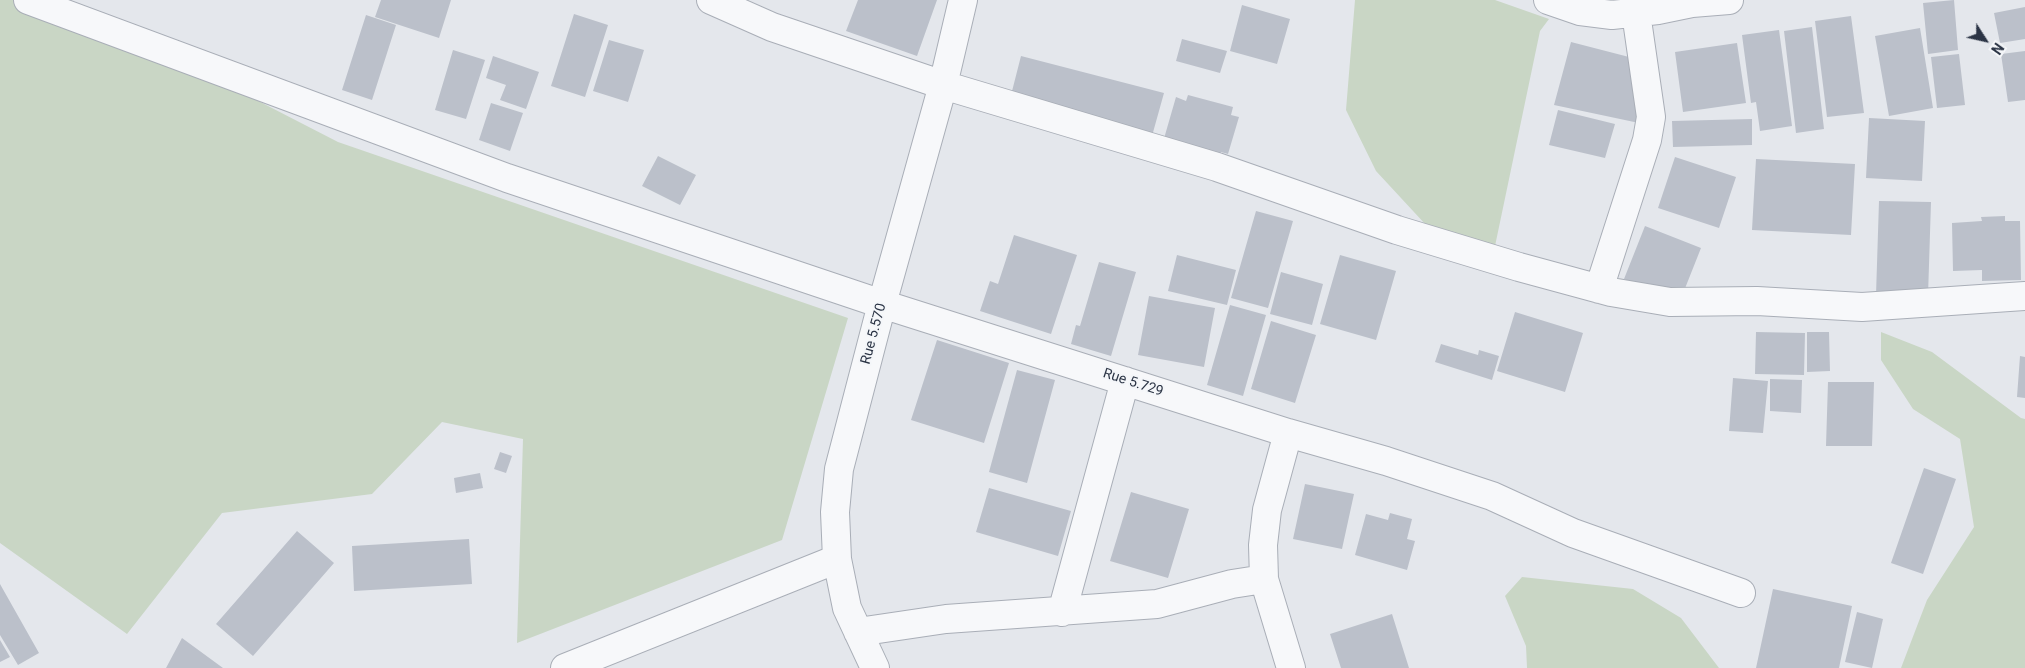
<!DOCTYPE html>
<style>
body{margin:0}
#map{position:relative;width:2025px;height:668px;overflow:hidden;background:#e4e7ec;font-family:Roboto,sans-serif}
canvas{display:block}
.north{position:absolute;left:1960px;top:15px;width:50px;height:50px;-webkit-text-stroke:4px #f4f6f9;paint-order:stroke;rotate:125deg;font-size:14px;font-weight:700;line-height:20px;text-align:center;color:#2b3445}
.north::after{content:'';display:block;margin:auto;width:18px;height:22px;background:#2b3445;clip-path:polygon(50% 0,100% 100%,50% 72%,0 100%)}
</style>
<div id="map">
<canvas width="2025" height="668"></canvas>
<div class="north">N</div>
</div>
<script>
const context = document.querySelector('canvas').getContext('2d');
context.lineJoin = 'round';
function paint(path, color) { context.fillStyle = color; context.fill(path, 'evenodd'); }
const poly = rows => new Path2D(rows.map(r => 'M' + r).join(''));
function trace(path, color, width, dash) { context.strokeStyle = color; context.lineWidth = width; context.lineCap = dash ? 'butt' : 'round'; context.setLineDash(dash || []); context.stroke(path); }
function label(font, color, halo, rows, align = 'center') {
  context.font = font + ' Roboto,sans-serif'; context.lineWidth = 4; context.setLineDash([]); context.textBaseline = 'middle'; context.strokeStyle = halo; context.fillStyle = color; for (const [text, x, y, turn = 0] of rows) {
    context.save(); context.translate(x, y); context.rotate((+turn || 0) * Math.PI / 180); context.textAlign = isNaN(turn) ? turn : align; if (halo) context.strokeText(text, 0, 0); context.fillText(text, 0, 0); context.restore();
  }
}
const green = poly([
 [0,0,62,0,338,142,848,318,782,540,517,643,523,439,442,422,372,494,222,513,127,634,0,543],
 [1355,0,1495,0,1549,19,1540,31,1495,246,1426,225,1376,171,1346,110],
 [1881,332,1932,352,2021,418,2025,419,2025,668,1901,668,1927,600,1974,527,1960,439,1913,409,1881,360],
 [1522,577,1633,589,1681,618,1719,668,1527,668,1526,646,1505,596]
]);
const building = poly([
 [381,0,451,0,439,38,375,17],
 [858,0,937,0,917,56,846,31],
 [1954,0,1958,50,1928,54,1923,3],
 [1242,5,1290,19,1277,64,1230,51],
 [2025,7,2025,39,2000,43,1994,13],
 [574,14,608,25,585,97,551,86],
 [366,15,396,25,372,100,342,90],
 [1851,16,1864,113,1827,117,1815,21],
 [1812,27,1824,129,1796,133,1784,31],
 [1920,28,1933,108,1889,116,1875,36],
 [1779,30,1792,126,1760,131,1756,102,1751,103,1742,35],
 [1182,39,1227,51,1220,73,1176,61],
 [609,40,644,50,628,102,593,91],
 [1571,42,1629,57,1639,123,1554,105],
 [1737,43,1746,103,1683,112,1675,52],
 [453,50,485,60,466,119,435,110],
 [2025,51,2025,100,2008,102,2001,54],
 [1959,54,1965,105,1937,108,1931,57],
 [493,56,539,72,526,109,500,100,506,85,486,78],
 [1021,56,1164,93,1152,136,1010,99],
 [1188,95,1233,107,1231,115,1239,117,1228,154,1221,152,1219,158,1189,150,1190,145,1184,143,1183,148,1163,142,1176,97,1186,101],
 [491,103,523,113,510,151,479,140],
 [1558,110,1615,124,1605,158,1549,145],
 [1869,118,1925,121,1922,181,1866,178],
 [1752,119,1752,145,1673,147,1672,121],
 [658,156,696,175,680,205,642,186],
 [1675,157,1736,177,1719,228,1658,208],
 [1756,159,1855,164,1851,235,1752,230],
 [1879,201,1931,202,1928,296,1876,295],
 [1256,211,1293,221,1268,308,1231,298],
 [2005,216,2005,221,2020,221,2021,280,1982,281,1982,270,1953,271,1952,223,1982,221,1981,217],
 [1645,226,1701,248,1680,301,1624,279],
 [1014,235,1077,255,1051,334,980,311,990,281,998,284],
 [1177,255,1236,270,1227,305,1168,291],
 [1340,255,1396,271,1376,340,1320,324],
 [1099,262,1136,272,1111,356,1071,344,1076,325,1080,326],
 [1281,272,1323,284,1312,325,1270,314],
 [1149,296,1215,308,1204,367,1138,355],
 [1230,305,1266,315,1243,396,1207,385],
 [1515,312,1583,333,1565,392,1497,371],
 [1271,321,1316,335,1295,403,1251,389],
 [1756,332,1805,333,1804,375,1755,374],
 [1807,332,1829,332,1830,371,1807,372],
 [937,340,1009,363,984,443,911,420],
 [1441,344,1478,355,1479,350,1499,356,1492,380,1435,362],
 [2020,356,2025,357,2025,398,2017,397],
 [1017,370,1055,380,1027,483,989,472],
 [1733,378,1768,381,1763,433,1729,431],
 [1770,379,1802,380,1801,413,1770,411],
 [1828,382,1874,382,1872,446,1826,446],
 [500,452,512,456,506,473,494,469],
 [1924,468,1956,479,1923,574,1891,563],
 [480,473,483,488,456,493,454,478],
 [1305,484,1354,494,1342,549,1293,539],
 [989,488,1071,511,1058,556,976,532],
 [1131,492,1189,509,1168,578,1110,561],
 [1390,513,1412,519,1407,539,1415,541,1407,570,1355,555,1366,514,1388,520],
 [297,531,334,563,253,656,216,624],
 [469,539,472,584,354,591,352,546],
 [0,584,39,653,18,665,0,635],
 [1773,589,1852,606,1839,668,1756,668],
 [1857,612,1883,619,1872,668,1845,662],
 [1392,614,1409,668,1341,668,1330,634],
 [182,638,223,668,166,668],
 [0,640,10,657,0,662]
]);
const minor = poly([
 [28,0,507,178,882,304,1288,433,1386,461,1492,496,1573,533,1741,593],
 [711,0,772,27,943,85,1217,167,1397,230,1519,267,1611,292,1670,302,1757,301,1862,307,2025,296],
 [1548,0,1580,11,1612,15,1658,10,1692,3,1729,0],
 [1599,289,1647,140,1651,117,1636,13],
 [1264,579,1291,668],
 [1062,612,1125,381],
 [858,632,946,619,1157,604,1232,584,1264,579,1263,545,1267,510,1288,433],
 [565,668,837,559],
 [875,668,847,608,837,559,835,512,839,469,882,304,943,85,963,0]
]);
const streetNames = [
 ["Rue 5.570",874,334,-75],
 ["Rue 5.729",1133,383,18]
];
paint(green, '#c9d6c5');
paint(building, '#bbc0ca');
trace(minor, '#a9aeb7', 30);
trace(minor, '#f7f8fa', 28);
label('14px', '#2b3445', '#f4f6f9', streetNames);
</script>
